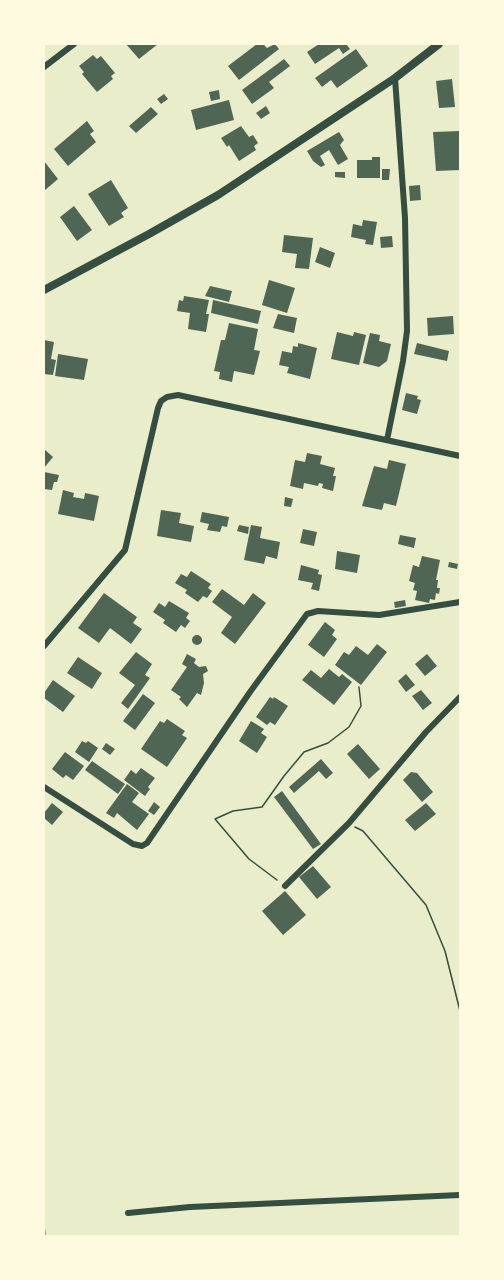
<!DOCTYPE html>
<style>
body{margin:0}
#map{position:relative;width:504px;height:1280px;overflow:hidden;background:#e9edc9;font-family:Literata,serif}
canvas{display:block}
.frame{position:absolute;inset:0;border:45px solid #fefae0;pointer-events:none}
</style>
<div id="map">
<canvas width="504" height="1280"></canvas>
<div class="frame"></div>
</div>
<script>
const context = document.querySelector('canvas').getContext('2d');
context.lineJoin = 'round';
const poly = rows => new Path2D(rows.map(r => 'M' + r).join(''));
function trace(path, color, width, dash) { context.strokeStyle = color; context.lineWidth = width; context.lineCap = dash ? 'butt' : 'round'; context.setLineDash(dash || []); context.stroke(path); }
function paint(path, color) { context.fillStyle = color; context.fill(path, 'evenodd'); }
const stream = poly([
 [44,1230,45,1236]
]);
const building = poly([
 [126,44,158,44,139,59],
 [257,44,263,44,267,48,275,44,279,49,239,80,228,66],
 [319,44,346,44,350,49,343,54,339,48,315,64,307,52],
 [356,49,368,66,337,88,331,80,322,87,315,78],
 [93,55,97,59,101,56,115,73,111,76,113,79,97,92,82,74,84,72,79,66],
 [284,59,290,66,269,82,274,88,252,104,242,90],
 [452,79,455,107,439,108,436,81],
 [219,90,220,99,211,101,209,92],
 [164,94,168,99,161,104,157,99],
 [229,100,234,120,196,130,191,110],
 [266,106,270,113,261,119,256,113],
 [151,107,158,114,136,133,129,126],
 [87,121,94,131,90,134,96,142,68,166,54,149],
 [241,126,249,137,253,135,258,143,254,146,256,150,239,161,229,145,227,147,221,138],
 [460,131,460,170,436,171,433,132],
 [339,132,344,140,340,145,348,159,338,165,329,150,320,156,325,165,321,167,313,161,307,151],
 [372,157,380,157,380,178,357,178,357,160,372,160],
 [44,161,58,179,44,191],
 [382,169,390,169,389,180,382,180],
 [335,172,345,172,345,178,335,177],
 [111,180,128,208,121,213,124,217,109,226,88,194],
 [420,185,421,200,410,201,409,186],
 [74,206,92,230,77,241,60,217],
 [363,220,377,222,373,245,365,244,366,240,351,237,353,224,362,226],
 [284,235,313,238,309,269,295,268,297,254,282,252],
 [392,236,393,247,381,248,380,237],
 [320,247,335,253,330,268,315,262],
 [269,280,295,288,287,313,262,305],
 [210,286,232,291,229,302,205,296],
 [184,296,209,300,206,314,209,314,206,332,188,329,190,313,177,311,179,300,183,301],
 [213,300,261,311,258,324,211,313],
 [278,314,297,318,294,333,273,328],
 [453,316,454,334,428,336,427,318],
 [229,323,258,329,254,350,260,351,254,375,234,371,232,382,219,379,220,372,214,371,221,340,225,340],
 [337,332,353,336,354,332,366,335,359,365,331,359],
 [370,333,380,335,379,341,391,344,387,361,379,367,363,363],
 [44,340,54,342,51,359,56,360,53,375,44,374],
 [298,343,317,348,310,379,287,373,289,367,279,365,282,351,292,353,293,346,298,347],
 [417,343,449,351,447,361,414,354],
 [58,354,88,359,84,380,55,376],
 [406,393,418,396,417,399,421,400,417,414,402,410],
 [44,449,53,457,44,468],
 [307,453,322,456,320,464,335,468,333,476,336,476,333,491,322,488,323,484,319,483,318,486,304,483,303,489,290,486,295,460,305,462],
 [389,460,406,464,396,506,384,503,382,510,362,506,374,466,387,469],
 [44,472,59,475,57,482,54,482,52,490,44,489],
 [63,490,74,493,73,497,84,499,85,493,99,496,94,521,58,514],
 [285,497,293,499,291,507,284,506],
 [161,510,181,513,179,523,194,526,191,542,157,536],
 [202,512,229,517,227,527,222,526,220,532,207,530,209,524,200,522],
 [239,525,249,527,248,534,237,531],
 [251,525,262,527,260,538,280,542,277,559,266,556,264,564,244,560],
 [303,529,317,532,314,546,300,543],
 [400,535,416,538,414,548,398,544],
 [337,551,360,555,357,573,335,569],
 [422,556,440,560,436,580,438,580,437,588,440,588,439,594,436,593,435,600,430,599,429,603,415,600,417,591,413,590,415,583,409,581,413,565,419,567],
 [449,562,458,564,457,569,448,567],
 [301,565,319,570,318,574,322,575,319,591,311,589,313,583,298,580],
 [191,571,211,584,208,588,212,591,207,598,203,596,198,602,185,593,187,590,175,583,181,574,187,577],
 [222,589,244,605,253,593,266,603,235,644,221,633,232,617,212,602],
 [104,593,137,617,133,623,142,629,131,644,110,628,99,643,78,628],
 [405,600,406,606,395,608,394,602],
 [169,601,189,613,186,618,190,621,185,628,181,625,176,632,163,623,165,620,153,612,159,603,165,607],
 [325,622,335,630,332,635,337,639,324,657,308,645],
 '192 640a5 5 0 1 1 10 0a5 5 0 1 1-10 0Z',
 [377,644,387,652,361,685,335,665,344,652,349,655,356,646,368,655],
 [136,652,152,664,145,675,150,678,128,709,121,703,135,685,119,673],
 [187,654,196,659,194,663,199,667,206,666,208,671,203,674,204,683,201,695,197,693,187,707,179,699,181,697,171,690,187,667,182,664],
 [427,654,437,666,425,676,415,664],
 [78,657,102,673,92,689,67,673],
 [329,669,339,677,342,674,352,682,334,705,302,680,311,670,321,678],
 [406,674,415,685,406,692,398,681],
 [53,680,75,696,63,712,44,698,44,693],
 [421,690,432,703,423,710,412,696],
 [143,694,155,703,135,730,123,721],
 [270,697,273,699,274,697,288,706,275,725,270,722,267,725,256,717],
 [167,719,185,731,182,735,187,738,167,767,141,749,160,721,164,723],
 [251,721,264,729,261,733,267,737,257,753,239,741],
 [82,741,86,743,88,741,98,748,89,762,75,752],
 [106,743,115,749,110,755,102,749],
 [358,744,380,769,369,779,347,754],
 [65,752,84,766,73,780,66,775,63,778,52,769],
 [321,759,333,773,326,779,319,771,294,793,289,787],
 [92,761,125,784,118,794,85,770],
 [141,768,155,778,148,787,150,789,145,796,124,780,131,770,136,774],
 [411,772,417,773,433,792,422,802,403,780],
 [127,784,139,793,132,802,149,814,137,830,117,813,114,818,106,813],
 [282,791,321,844,313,849,274,797],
 [154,802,160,807,154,815,148,811],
 [52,803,63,812,52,825,44,818,44,813],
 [426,803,436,814,415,831,405,820],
 [313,866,331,887,317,899,299,877],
 [285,891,306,915,283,935,262,911]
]);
const path = poly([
 [355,827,363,831,426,905,445,951,460,1011],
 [277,880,249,859,215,819,233,811,262,807,284,776,304,752,328,743,349,727,361,706,359,687]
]);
const minor = poly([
 [44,67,74,44],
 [387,440,403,361,407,331,405,218,395,78],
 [44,646,125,550,158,408,161,401,167,397,178,395,460,456],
 [44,787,133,844,142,846,147,843,250,692,307,614,318,611,379,615,460,602],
 [285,886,349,823,426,732,460,697],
 [128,1213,190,1207,460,1195]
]);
const tertiary = poly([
 [44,290,149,234,218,195,395,78,439,44]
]);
trace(stream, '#a3b18a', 3);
paint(building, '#4f6655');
trace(path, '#344e41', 1.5);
trace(minor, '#344e41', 6);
trace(tertiary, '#344e41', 8);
</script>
